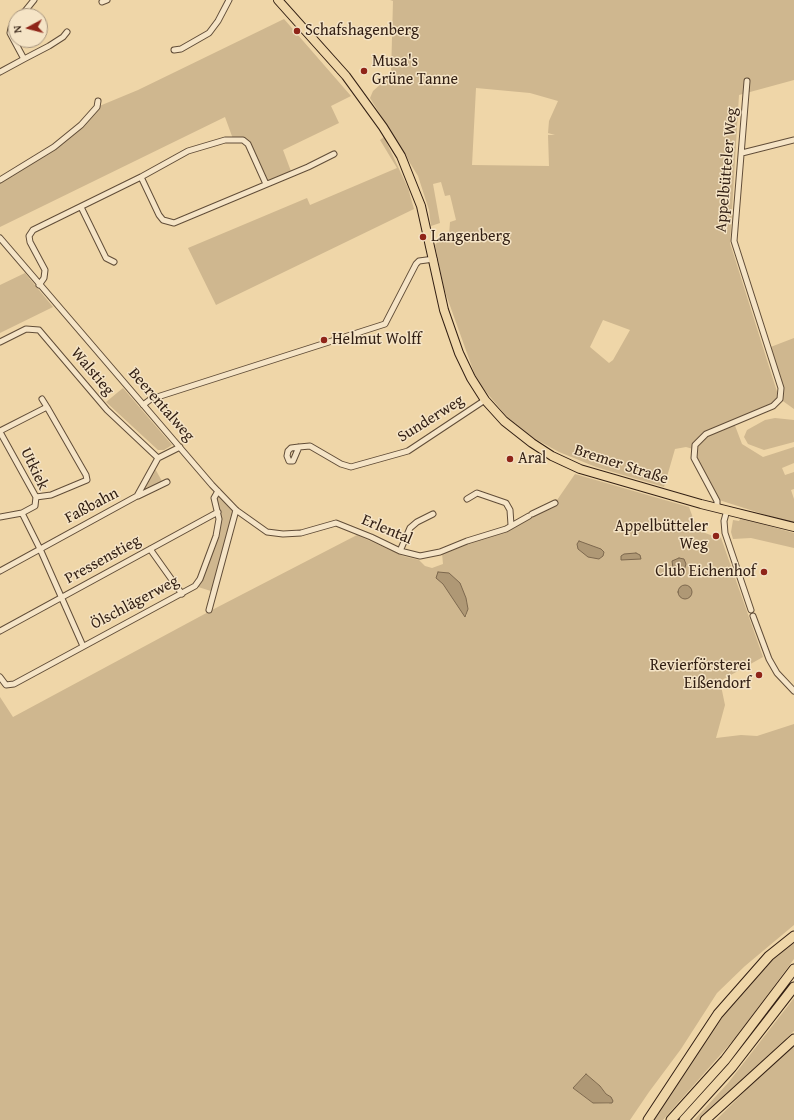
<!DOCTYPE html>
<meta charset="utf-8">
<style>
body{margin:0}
#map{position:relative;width:794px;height:1120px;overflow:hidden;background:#efd6a8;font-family:"Gentium Book Plus",serif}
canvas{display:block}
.north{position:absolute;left:8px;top:8px;width:40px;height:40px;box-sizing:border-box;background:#f5e4c6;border:1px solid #a7957e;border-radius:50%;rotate:263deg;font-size:11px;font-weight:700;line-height:16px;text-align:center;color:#321f13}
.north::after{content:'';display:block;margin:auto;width:14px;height:18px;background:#8f2418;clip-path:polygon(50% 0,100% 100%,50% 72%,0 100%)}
</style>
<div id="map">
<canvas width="794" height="1120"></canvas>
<div class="north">N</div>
</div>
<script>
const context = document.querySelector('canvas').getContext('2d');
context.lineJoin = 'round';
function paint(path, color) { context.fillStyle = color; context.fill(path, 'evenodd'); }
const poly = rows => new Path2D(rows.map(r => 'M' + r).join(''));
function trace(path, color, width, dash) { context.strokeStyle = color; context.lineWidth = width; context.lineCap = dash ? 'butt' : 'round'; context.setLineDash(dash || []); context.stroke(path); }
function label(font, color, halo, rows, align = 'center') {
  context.font = font + ' "Gentium Book Plus",serif'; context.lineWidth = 3; context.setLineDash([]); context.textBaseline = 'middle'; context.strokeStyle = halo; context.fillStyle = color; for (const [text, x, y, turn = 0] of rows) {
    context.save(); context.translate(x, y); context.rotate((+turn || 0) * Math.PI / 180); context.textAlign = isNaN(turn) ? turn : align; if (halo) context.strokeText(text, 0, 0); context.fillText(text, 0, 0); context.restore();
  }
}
const green = poly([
 [390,0,794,0,794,80,739,95,730,243,779,398,781,388,768,348,794,338,794,409,780,399,773,406,734,423,742,444,763,457,794,447,794,463,782,468,785,475,794,472,794,489,791,490,794,499,794,524,716,499,696,464,693,449,686,447,675,449,664,487,596,467,559,452,517,429,477,381,444,289,435,245,440,239,449,235,450,222,456,220,450,195,445,196,441,182,433,184,440,223,431,226,429,210,418,176,370,98,373,91,391,75,393,1],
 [476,88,530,93,558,101,549,121,548,133,555,135,548,135,549,166,472,165],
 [603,320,630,330,613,360,609,363,590,347],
 [284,19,351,96,331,106,339,123,283,150,292,174,266,184,248,144,233,139,225,117,0,227,0,180,54,147,97,107,138,90],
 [384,137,408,188,414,209,216,305,188,248,307,198,310,205,397,168,380,140],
 [25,273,53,307,0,333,0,285],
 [123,388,172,445,164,450,158,450,106,402],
 [775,418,794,420,794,442,764,450,748,444,744,437,747,430,765,420],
 [153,465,163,483,146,492,144,485],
 [575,474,689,507,696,526,700,531,713,536,720,535,763,657,720,681,725,705,716,738,741,735,757,736,794,724,794,925,745,966,717,993,681,1049,649,1092,630,1120,0,1120,0,697,13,717,212,610,357,535,403,556,419,560,425,566,432,568,443,564,442,553,516,522,555,503],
 [443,584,466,598,468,609,466,617],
 [586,1074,600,1086,606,1094,611,1097,609,1104,593,1103,573,1088],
 [220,497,236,510,214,592,195,586,218,526,214,498],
 [741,518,794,533,794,548,751,538,733,539,731,532,733,520,739,521],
 [794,943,794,959,737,1036,663,1120,652,1120,721,1017,763,968,779,953],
 [794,998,794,1031,700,1120,694,1120,728,1083],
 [794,1043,794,1120,716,1120,778,1058]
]);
const water = poly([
 [579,541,601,549,604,552,603,556,599,559,588,557,578,549,577,544,579,541],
 [636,553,640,555,641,559,621,560,621,556,624,554,636,553],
 [679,558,684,559,686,564,683,574,677,576,673,568,672,561,679,558],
 [438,572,449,573,460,583,466,598,468,609,465,617,443,584,436,578,438,572],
 '678 592a7 7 0 1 1 14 0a7 7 0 1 1-14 0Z',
 [586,1074,600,1086,606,1094,611,1097,613,1101,612,1103,593,1103,573,1088,586,1074]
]);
const street = poly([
 [102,2,107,0],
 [21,16,34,0],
 [16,22,11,28,10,33,24,59,49,46,63,37,67,32],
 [174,50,181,49,209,33,218,21,229,0],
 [0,72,24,59],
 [742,153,794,140],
 [141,177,159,215,163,220,174,223,308,167,334,154],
 [0,180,54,147,81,125,97,107,98,101],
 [81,207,106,258,114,262],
 [0,238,212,485,236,510,267,532,283,534,301,533,336,523,371,537,400,551,420,556,440,552,467,541,506,529,529,516],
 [39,285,44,278,45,270,30,242,29,236,33,230,141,177,188,151,225,140,243,140,248,144,266,184],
 [0,342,26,329,39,330,107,410,158,458],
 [143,405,151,399,385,324,416,264,419,261,434,259],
 [0,431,47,407,42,399],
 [0,432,36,497,35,506,22,513,0,517],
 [299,447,293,461,289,461,287,456,288,451,291,448,299,447,310,446,341,464,351,467,358,465,408,451,485,400],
 [138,496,167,482],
 [36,497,51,495,87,480,86,475,47,407],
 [467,499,477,493,506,503,510,510,511,525],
 [717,508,717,501,694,458,695,445,706,434,773,406,780,399,781,388,734,241,747,81],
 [727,510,724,521,725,533,751,610],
 [22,513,40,549,83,646],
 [532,514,555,503],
 [150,549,182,594],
 [400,551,410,528,417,522,433,514],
 [0,571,137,496,158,458,180,447],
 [209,610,236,510],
 [753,616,769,659,777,673,794,691],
 [0,631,218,512],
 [0,677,6,685,14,684,195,586,200,579,216,536,219,519,214,498,218,491]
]);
const primary = poly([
 [278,0,346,76,383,127,401,156,421,206,444,310,459,353,471,378,485,400,504,421,532,443,552,456,580,469,701,504,794,527]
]);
const highway = poly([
 [648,1120,718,1014,769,956,794,936],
 [671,1120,725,1060,794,969],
 [684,1120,732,1067,794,987],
 [705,1120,794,1039]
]);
const markers = [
 [297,31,4,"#8f2418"],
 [364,71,4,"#8f2418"],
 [423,237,4,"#8f2418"],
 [324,340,4,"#8f2418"],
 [510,459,4,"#8f2418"],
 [716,536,4,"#8f2418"],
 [764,572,4,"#8f2418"],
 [759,675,4,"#8f2418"]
];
const poiNames = [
 ["Schafshagenberg",305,31],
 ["Musa's",372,62],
 ["Grüne Tanne",372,80],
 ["Langenberg",431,237],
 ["Helmut Wolff",332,340],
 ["Aral",518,459],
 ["Appelbütteler",708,527,"right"],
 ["Weg",708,545,"right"],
 ["Club Eichenhof",756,572,"right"],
 ["Revierförsterei",751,666,"right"],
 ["Eißendorf",751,684,"right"]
];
const streetNames = [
 ["Appelbütteler Weg",727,170,-85],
 ["Walstieg",92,372,50],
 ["Beerentalweg",161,405,49],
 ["Sunderweg",431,419,-32],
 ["Bremer Straße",621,465,18],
 ["Utkiek",34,469,64],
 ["Faßbahn",92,506,-28],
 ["Erlental",387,530,23],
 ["Pressenstieg",103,560,-29],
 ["Ölschlägerweg",135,603,-28]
];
paint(green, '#cfb78f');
paint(water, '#af9875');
trace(water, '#7d684e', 1);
trace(street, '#614d38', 7);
trace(primary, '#321f13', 10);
trace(highway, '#321f13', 11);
trace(street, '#f5e4c6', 5);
trace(primary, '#efd6a8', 8);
trace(highway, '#efd6a8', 9);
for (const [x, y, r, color] of markers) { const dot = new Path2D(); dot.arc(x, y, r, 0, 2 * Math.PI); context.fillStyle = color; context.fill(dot); trace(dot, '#f5e4c6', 1.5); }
label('16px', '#321f13', '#f5e4c6', poiNames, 'left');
label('16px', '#321f13', '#f5e4c6', streetNames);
</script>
